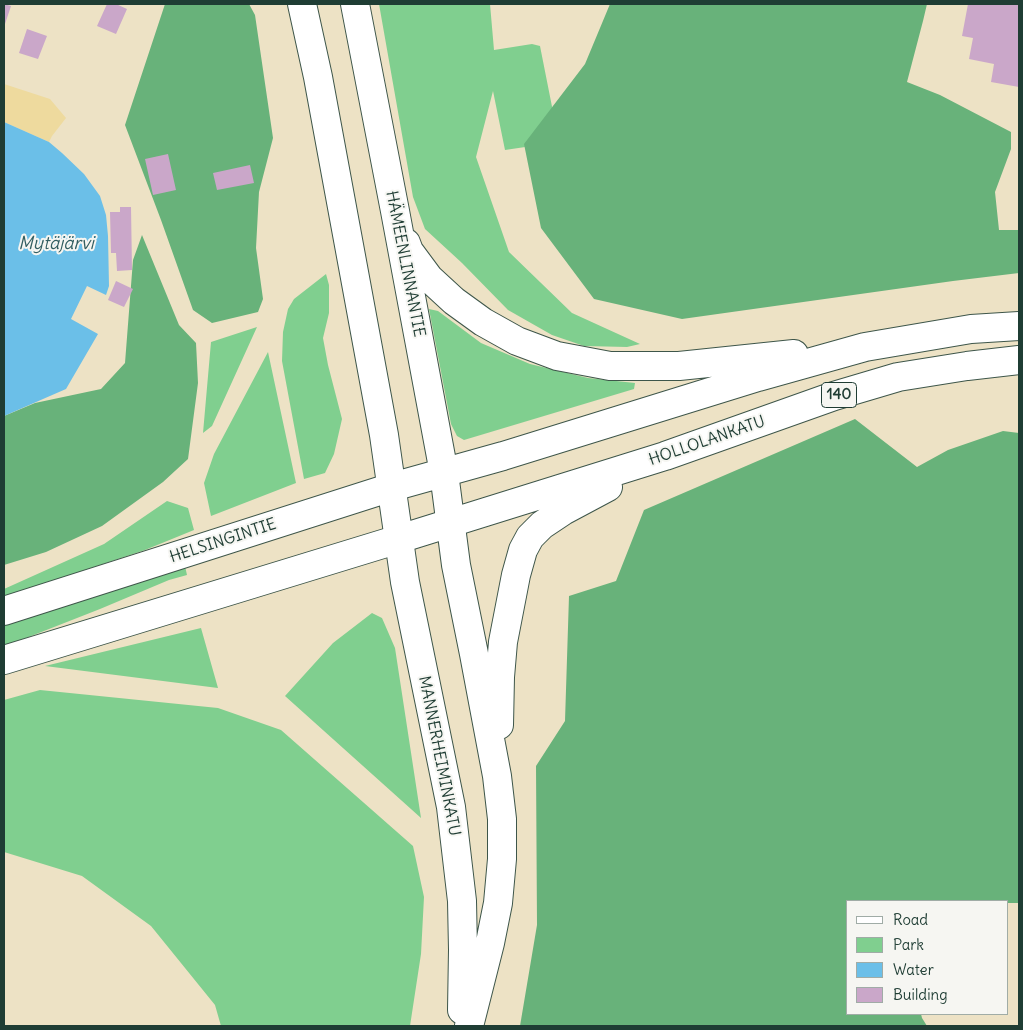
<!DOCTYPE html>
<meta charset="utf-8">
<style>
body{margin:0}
#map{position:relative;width:1023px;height:1030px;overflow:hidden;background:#ede2c5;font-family:Delius,sans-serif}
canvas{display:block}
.frame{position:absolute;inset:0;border:5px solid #1f3d34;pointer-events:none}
.legend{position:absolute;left:846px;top:900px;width:162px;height:115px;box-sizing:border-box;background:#f6f6f2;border:1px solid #a0aca6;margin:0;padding:6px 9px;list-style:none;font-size:15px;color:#1f3d34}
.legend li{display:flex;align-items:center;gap:10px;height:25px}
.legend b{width:25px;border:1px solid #a0aca6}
</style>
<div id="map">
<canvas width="1023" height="1030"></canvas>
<div class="frame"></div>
<ul class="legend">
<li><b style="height:6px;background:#fff"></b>Road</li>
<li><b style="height:14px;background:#80cf8f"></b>Park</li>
<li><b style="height:14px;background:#6bbfe8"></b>Water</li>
<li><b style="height:14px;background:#caa7c9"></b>Building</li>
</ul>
</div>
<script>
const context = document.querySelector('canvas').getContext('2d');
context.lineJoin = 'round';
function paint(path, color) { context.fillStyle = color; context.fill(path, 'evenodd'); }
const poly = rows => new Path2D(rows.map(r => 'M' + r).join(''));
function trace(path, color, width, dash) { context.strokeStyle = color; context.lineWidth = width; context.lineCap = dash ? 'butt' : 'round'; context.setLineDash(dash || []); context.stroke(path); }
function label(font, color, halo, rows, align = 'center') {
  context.font = font + ' Delius,sans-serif'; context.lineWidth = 4; context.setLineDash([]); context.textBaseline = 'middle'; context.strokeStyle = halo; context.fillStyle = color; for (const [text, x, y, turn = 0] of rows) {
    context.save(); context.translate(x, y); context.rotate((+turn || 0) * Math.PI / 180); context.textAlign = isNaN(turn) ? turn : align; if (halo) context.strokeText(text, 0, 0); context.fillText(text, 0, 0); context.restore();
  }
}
const green = poly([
 [379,4,490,4,494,50,532,44,540,46,559,142,505,150,493,91,476,157,509,252,572,313,640,344,627,347,584,346,552,335,508,310,462,263,425,229,413,197],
 [326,274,329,285,329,313,323,338,328,365,342,419,334,454,325,473,304,479,282,361,283,332,288,309,294,299],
 [429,309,438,311,481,343,530,364,588,378,635,383,634,389,464,440,457,436,451,424],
 [257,327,212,426,203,433,211,342],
 [268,352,296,483,211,516,204,483,214,454],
 [167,501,188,508,194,530,145,550,4,597,4,589,104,544],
 [185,566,187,575,169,580,100,609,21,640,4,645,4,623],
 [372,613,382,618,395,648,421,818,285,696,333,643],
 [201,628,218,688,45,666],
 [40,690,218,708,281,730,413,846,424,897,421,954,410,1026,221,1026,215,1005,151,926,82,876,4,852,4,700]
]);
const forest = poly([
 [165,4,249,4,255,15,273,138,259,192,256,248,263,299,258,312,212,323,193,310,161,220,125,125],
 [610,4,927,4,923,21,907,82,940,95,1011,132,1011,149,995,192,999,230,1019,230,1019,273,953,281,682,319,594,299,541,228,524,144,585,64],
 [142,235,179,325,196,343,198,383,188,459,163,482,102,526,46,552,4,565,4,416,35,403,101,389,125,363,133,260],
 [855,419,917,467,948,450,1003,431,1019,433,1019,903,1007,903,1007,901,847,901,847,1014,921,1014,922,1018,927,1026,520,1026,537,925,536,766,565,721,569,596,616,581,644,510]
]);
const sand = poly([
 [4,84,50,99,66,118,52,136,49,142,4,122]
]);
const water = poly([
 [4,122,49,142,62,153,84,174,100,196,106,215,108,236,109,286,106,295,87,286,71,319,98,334,66,389,4,416]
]);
const building = poly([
 [4,4,11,6,4,27],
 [107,4,116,4,127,9,116,34,97,26],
 [968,4,1019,4,1019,87,991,82,994,64,969,59,973,38,962,36],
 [27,29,47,36,38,59,19,53],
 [168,154,176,190,153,195,145,159],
 [250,165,254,183,217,190,213,173],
 [120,207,131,207,132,270,117,271,116,253,111,253,110,212,120,212],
 [116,281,133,289,124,307,108,300]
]);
const secondary = poly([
 [4,611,392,487],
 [4,660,399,539]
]);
const primary = poly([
 [302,4,318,77,384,435,405,582,451,807,462,901,463,950,462,1010],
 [355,4,395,211,444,473,456,565,474,654,497,776,502,819,502,859,498,903,490,943,469,1026],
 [406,243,409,251,429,278,454,301,483,322,517,341,557,356,610,366,679,366,794,354],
 [392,487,503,456,758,377,865,347,971,329,1019,326],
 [399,539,665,456,834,396,898,377,967,366,1019,360],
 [499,725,500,677,503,642,516,575,523,550,530,537,542,525,563,511,608,487]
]);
const shields = [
 [839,395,35]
];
const shieldNames = [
 ["140",839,395]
];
const streetNames = [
 ["HÄMEENLINNANTIE",405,264,79],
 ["HOLLOLANKATU",707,441,-19],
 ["HELSINGINTIE",223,541,-18],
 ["MANNERHEIMINKATU",439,756,79]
];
const waterNames = [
 ["Mytäjärvi",56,244]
];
paint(green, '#80cf8f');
paint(forest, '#68b27a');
paint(sand, '#eeda9e');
paint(water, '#6bbfe8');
paint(building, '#caa7c9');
trace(secondary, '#3e564a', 30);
trace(primary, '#3e564a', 30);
trace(secondary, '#fff', 28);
trace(primary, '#fff', 28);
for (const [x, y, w] of shields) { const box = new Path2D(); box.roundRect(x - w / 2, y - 12.5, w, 25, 4); context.fillStyle = '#f6f6f2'; context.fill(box); trace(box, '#1f3d34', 1); }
label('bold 15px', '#1f3d34', null, shieldNames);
label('16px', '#1f3d34', '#f6f6f2', streetNames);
label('italic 18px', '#325e61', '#f6f6f2', waterNames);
</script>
